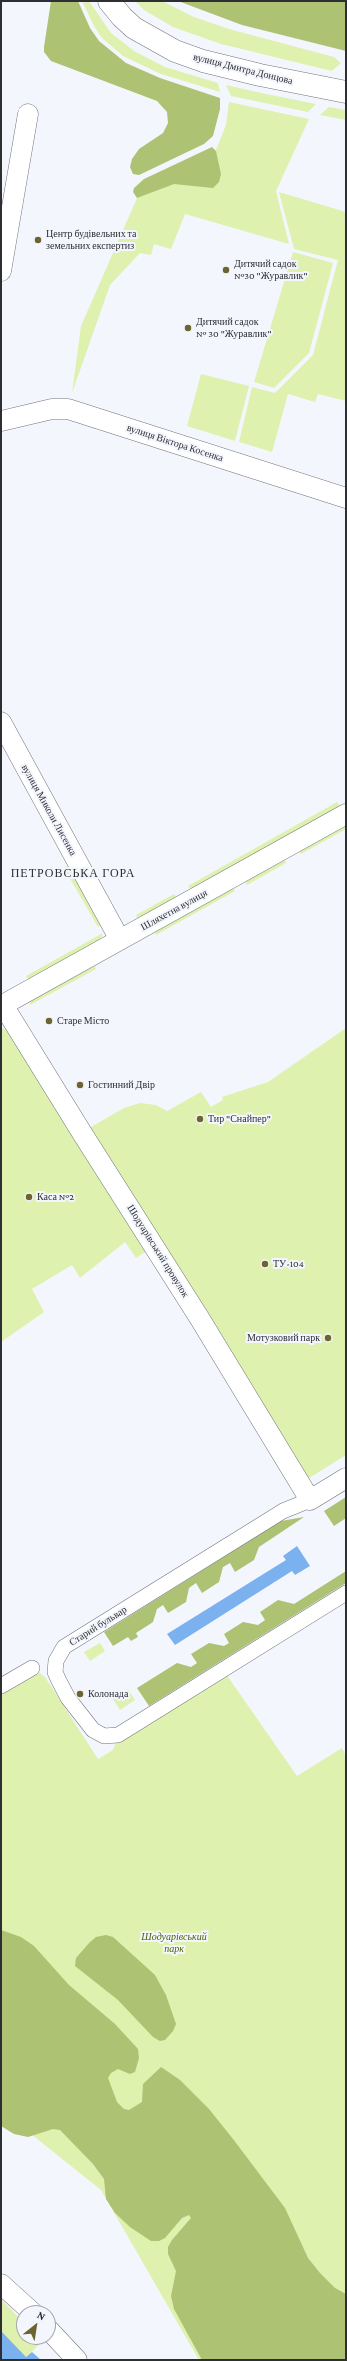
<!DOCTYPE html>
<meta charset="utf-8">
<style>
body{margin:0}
#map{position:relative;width:347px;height:2361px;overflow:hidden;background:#f4f6fe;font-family:"Crimson Pro",serif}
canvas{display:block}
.frame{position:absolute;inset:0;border:2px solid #2e2f33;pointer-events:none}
.north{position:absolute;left:16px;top:2305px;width:40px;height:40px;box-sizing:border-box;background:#f4f6fe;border:1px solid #a5a6ad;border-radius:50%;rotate:30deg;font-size:11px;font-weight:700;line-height:16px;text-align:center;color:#2e2f33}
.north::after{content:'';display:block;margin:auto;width:14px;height:18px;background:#6c6431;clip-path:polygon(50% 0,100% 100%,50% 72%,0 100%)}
</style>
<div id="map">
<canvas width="347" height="2361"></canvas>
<div class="frame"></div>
<div class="north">N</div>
</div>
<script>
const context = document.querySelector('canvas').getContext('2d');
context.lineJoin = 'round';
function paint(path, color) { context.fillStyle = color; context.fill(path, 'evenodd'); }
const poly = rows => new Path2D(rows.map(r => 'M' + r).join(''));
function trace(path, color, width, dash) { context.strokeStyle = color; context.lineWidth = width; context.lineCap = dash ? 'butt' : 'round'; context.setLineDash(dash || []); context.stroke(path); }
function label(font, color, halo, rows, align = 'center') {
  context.font = font + ' "Crimson Pro",serif'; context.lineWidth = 4; context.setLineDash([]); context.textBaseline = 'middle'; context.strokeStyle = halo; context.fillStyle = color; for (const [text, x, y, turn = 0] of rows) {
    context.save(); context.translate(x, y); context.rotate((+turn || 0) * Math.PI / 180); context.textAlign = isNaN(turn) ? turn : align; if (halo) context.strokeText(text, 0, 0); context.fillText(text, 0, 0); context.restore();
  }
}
const green = poly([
 [82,1,89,1,111,33,134,51,165,67,218,83,220,92,161,74,123,56,102,38,94,26],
 [135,1,162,1,194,17,229,29,334,57,341,63,332,71,221,44,173,27,144,10],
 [226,85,266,94,316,104,308,112,231,96],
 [229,102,309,119,276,191,289,244,185,214,171,249,154,244,151,255,140,253,110,285,72,393,81,326,137,198,208,170,226,125],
 [329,107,346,110,346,120,320,115],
 [279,192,346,212,346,401,318,394,315,402,288,394,272,452,239,442,252,387,275,393,313,355,338,260,294,249],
 [293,252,333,263,309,353,274,388,254,382],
 [201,374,249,386,235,441,187,426],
 [337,802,340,807,191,890,188,886],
 [346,825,346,829,301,854,299,851],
 [284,859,286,863,247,885,245,881],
 [69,865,101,925,98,927,64,868],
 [233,888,235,891,156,935,155,932],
 [174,894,177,898,138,919,136,915],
 [103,933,100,940,29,980,26,976],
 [95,966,96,969,30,1005,30,1001],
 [1,1027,10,1032,84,1131,124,1108,140,1103,156,1105,167,1111,201,1092,211,1107,223,1100,222,1097,268,1082,346,1028,346,1455,306,1480,150,1249,136,1258,125,1242,80,1278,72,1265,32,1289,44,1312,1,1342],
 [100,1643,105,1651,90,1661,84,1652],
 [36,1670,45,1677,98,1759,113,1750,116,1742,226,1674,297,1776,342,1748,346,1756,346,2360,199,2360,101,2190,1,2110,1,1691],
 [128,1689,135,1700,120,1710,113,1699],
 [1,2299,24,2323,24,2337,37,2337,42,2342,26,2357,1,2332]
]);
const forest = poly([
 [51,1,78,1,90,28,99,41,126,63,160,78,220,98,220,109,213,136,204,144,139,175,133,174,130,167,132,159,139,149,163,133,168,123,167,112,157,101,51,61,44,52,44,47],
 [178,1,346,1,346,51,242,25],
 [212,147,216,151,221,174,219,182,213,188,174,184,137,198,133,192,134,188,144,179],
 [346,1497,346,1518,334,1526,324,1511],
 [304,1517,259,1547,254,1560,235,1572,230,1563,223,1567,219,1582,202,1593,196,1583,189,1588,186,1602,168,1613,163,1605,157,1609,153,1622,136,1633,138,1637,131,1641,128,1637,113,1646,104,1632,281,1521],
 [346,1571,346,1583,149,1706,137,1688,177,1663,191,1667,197,1663,191,1654,209,1643,224,1646,229,1643,224,1634,243,1622,258,1625,265,1620,260,1612,278,1600,294,1604],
 [1,1930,21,1937,34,1946,69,1985,115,2024,138,2049,139,2058,135,2072,130,2074,118,2069,111,2073,108,2078,117,2102,124,2109,129,2110,142,2102,143,2084,161,2067,180,2080,209,2109,233,2139,285,2208,308,2258,320,2273,335,2288,346,2294,346,2360,202,2360,174,2309,171,2296,176,2271,168,2254,168,2247,172,2240,191,2218,189,2215,182,2218,165,2238,159,2241,151,2241,130,2227,115,2213,106,2199,104,2179,93,2164,60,2130,53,2129,28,2137,14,2134,1,2126],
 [106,1935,113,1937,155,1975,166,1995,176,2024,173,2031,165,2040,160,2041,153,2037,118,2000,75,1966,76,1958,89,1943,96,1937]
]);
const water = poly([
 [297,1546,310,1566,295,1575,292,1571,175,1645,167,1634,286,1560,283,1556],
 [1,2331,26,2357,32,2352,41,2360,1,2360]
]);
const pedestrian = poly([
 [310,1500,283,1511,64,1647,56,1661,55,1672,59,1681,68,1698,93,1730,104,1736,118,1735,346,1593],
 [1,1686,32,1668]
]);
const minor = poly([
 [1,271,28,114],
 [1,421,52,409,68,409,346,498],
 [1,722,120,940],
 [3,1005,82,1133,200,1319,310,1500,346,1478],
 [1,1006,346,814],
 [1,2284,33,2313],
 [48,2329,77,2360]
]);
const tertiary = poly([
 [109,1,122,17,134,28,175,51,203,61,260,75,346,92]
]);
const markers = [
 [38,240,4,"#6c6431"],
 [226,270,4,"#6c6431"],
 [188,328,4,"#6c6431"],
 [49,1021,4,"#6c6431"],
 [80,1085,4,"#6c6431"],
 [200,1119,4,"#6c6431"],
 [29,1197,4,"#6c6431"],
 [265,1264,4,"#6c6431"],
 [328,1338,4,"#6c6431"],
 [80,1694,4,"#6c6431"]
];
const streetNames = [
 ["вулиця Дмитра Донцова",243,69,14],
 ["вулиця Віктора Косенка",175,443,18],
 ["вулиця Миколи Лисенка",49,810,61],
 ["Шляхетна вулиця",174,910,-29],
 ["Шодуарівський провулок",158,1251,58],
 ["Старий бульвар",98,1626,-32]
];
const poiNames = [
 ["Центр будівельних та",46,234],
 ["земельних експертиз",46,246],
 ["Дитячий садок",234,264],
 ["№30 \"Журавлик\"",234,276],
 ["Дитячий садок",196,322],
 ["№ 30 \"Журавлик\"",196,334],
 ["Старе Місто",57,1021],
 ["Гостинний Двір",88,1085],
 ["Тир \"Снайпер\"",208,1119],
 ["Каса №2",37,1197],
 ["ТУ-104",273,1264],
 ["Мотузковий парк",320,1338,"right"],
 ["Колонада",88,1694]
];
const parkNames = [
 ["Шодуарівський",174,1937],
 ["парк",174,1949]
];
const quarterNames = [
 ["ПЕТРОВСЬКА ГОРА",73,873]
];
paint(green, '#def1ae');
paint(forest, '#adc272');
paint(water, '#7ab1ee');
trace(pedestrian, '#71737b', 16);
trace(minor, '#71737b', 21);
trace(tertiary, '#71737b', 23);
trace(pedestrian, '#fff', 15);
trace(minor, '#fff', 20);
trace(tertiary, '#fff', 22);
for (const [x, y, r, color] of markers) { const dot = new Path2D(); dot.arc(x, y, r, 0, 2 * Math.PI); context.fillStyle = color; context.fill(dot); trace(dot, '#f4f6fe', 1.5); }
label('10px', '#2e2f33', '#f4f6fe', streetNames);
label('10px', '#2e2f33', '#f4f6fe', poiNames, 'left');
label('italic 10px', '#4e5f00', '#f4f6fe', parkNames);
context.letterSpacing = '1px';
label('12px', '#2e2f33', '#f4f6fe', quarterNames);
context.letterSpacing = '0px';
</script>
